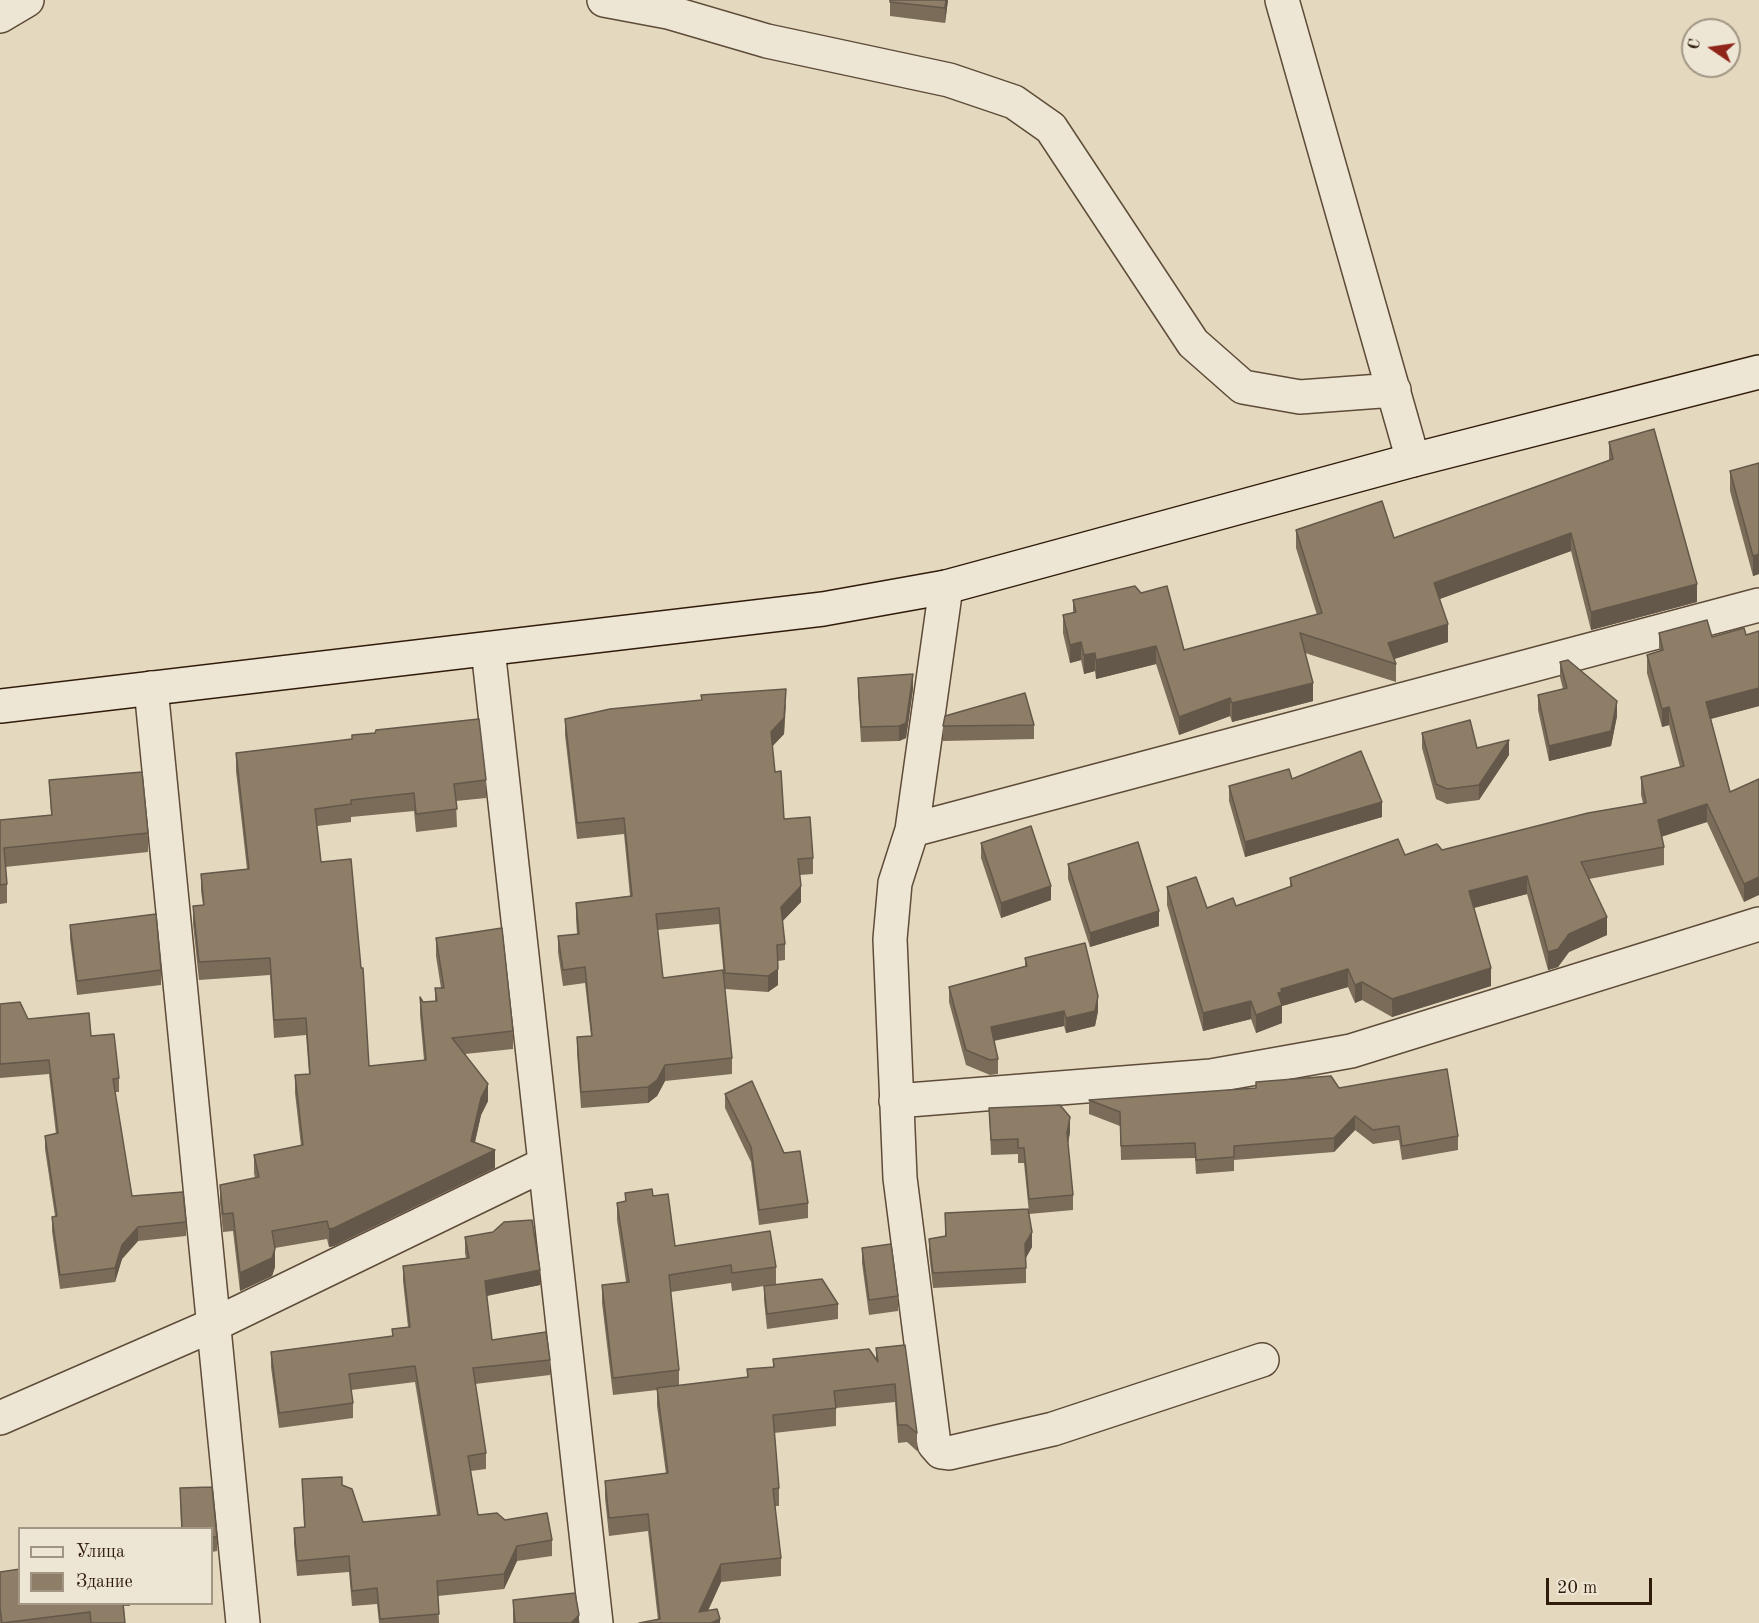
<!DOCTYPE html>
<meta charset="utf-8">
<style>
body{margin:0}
#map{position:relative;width:1759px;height:1623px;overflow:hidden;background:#e4d9be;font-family:"Old Standard TT",serif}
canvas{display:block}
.legend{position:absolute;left:18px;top:1527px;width:195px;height:78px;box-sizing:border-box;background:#ede6d5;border:2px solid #a29584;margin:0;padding:8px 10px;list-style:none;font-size:18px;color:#311c0b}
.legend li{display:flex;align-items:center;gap:12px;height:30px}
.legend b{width:30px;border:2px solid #a29584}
.north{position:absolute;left:1681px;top:18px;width:60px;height:60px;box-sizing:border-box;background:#ede6d5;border:2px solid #a29584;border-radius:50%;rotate:283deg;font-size:16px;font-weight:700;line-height:24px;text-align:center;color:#311c0b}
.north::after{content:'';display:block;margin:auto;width:21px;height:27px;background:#8f2418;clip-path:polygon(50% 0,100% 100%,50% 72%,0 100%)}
.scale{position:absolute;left:1546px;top:1578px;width:106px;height:27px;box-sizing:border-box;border:3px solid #311c0b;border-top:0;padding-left:8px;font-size:18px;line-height:21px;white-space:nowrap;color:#311c0b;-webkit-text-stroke:4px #ede6d5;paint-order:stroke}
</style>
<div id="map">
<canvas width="1759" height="1623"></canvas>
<ul class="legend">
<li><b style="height:8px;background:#ede6d5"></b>Улица</li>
<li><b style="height:16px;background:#8e7e68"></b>Здание</li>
</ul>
<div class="north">С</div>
<div class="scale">20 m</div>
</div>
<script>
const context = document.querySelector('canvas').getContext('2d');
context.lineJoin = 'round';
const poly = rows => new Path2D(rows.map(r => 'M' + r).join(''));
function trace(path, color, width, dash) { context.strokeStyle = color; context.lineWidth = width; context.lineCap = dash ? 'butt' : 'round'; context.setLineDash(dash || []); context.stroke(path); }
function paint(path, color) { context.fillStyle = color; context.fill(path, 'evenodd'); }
const minor = poly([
 [604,0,668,12,767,41,949,80,1014,102,1051,128,1193,343,1243,387,1300,397,1394,390],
 [1282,0,1413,460],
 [0,16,27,0],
 [946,587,912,830,895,883,890,939,900,1178,934,1444,941,1452,949,1453,1053,1429,1262,1360],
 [488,649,596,1623],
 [151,688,243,1623],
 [912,830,1759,605],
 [896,1101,1211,1076,1351,1051,1759,924],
 [0,1418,213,1325,545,1164]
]);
const secondary = poly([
 [0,706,823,609,946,587,1413,460,1759,372]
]);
const wall = poly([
 [890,0,948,0,945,23,890,16],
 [1609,442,1697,602,1591,630,1571,551,1440,599,1448,642,1394,659,1396,664,1396,682,1305,653,1313,701,1232,722,1230,716,1179,735,1156,664,1096,679,1095,671,1084,674,1081,660,1070,663,1063,633,1063,615,1073,613,1073,600,1184,650,1317,615,1296,548,1296,530,1394,538,1609,460],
 [1759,463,1759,574,1753,576,1730,491,1730,471],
 [1759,631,1759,706,1711,719,1730,792,1759,779,1744,902,1707,822,1661,836,1664,847,1664,865,1589,879,1607,935,1569,952,1558,967,1548,970,1527,894,1474,908,1491,986,1392,1017,1362,1000,1355,1003,1348,987,1282,1006,1282,1023,1256,1033,1251,1019,1203,1031,1167,905,1167,887,1207,908,1236,906,1290,887,1290,878,1405,855,1442,850,1643,803,1641,795,1641,777,1680,767,1669,725,1662,727,1647,673,1647,655,1659,651,1659,633,1712,637,1746,635],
 [1560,662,1617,716,1611,746,1549,761,1538,710,1538,695,1563,689,1560,677],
 [858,678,913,689,906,738,899,741,861,742,858,693],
 [786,705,784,734,772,746,775,772,784,819,813,858,813,874,800,875,801,902,782,921,785,944,785,960,778,961,778,985,768,992,725,989,719,924,657,930,663,978,732,1058,732,1074,665,1081,657,1096,648,1103,581,1108,577,1053,577,1037,591,1036,585,983,563,986,558,952,558,936,577,934,576,919,576,903,630,896,624,834,577,839,565,735,565,719],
 [1034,725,1034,739,943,741,943,726],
 [1422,733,1477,748,1509,755,1479,800,1447,804,1436,799,1422,748],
 [236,753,486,780,486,798,456,801,457,827,416,832,414,811,351,817,351,822,317,826,321,862,369,1066,424,1060,420,1015,420,997,423,1002,435,1001,435,988,441,988,436,956,436,938,513,1031,513,1049,465,1054,488,1101,481,1115,475,1142,495,1168,334,1246,329,1247,327,1239,275,1248,275,1267,272,1276,240,1291,233,1231,223,1232,220,1203,220,1185,255,1178,254,1173,254,1155,301,1146,295,1093,295,1075,309,1074,306,1035,274,1038,270,975,199,980,193,924,193,906,203,905,201,891,201,874,247,869,236,771],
 [1292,779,1382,817,1245,857,1229,801,1229,786],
 [49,780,148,833,148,852,5,867,7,884,7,903,0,904,0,820,51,815],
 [981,843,1051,900,1001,918,981,858],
 [1068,864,1159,926,1090,947,1068,879],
 [70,925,161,970,161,985,77,995,70,939],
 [1025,958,1098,1011,1095,1026,1066,1033,1064,1026,994,1041,998,1059,998,1074,990,1075,966,1065,949,1002,949,987,1025,966],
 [0,1004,28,1019,91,1036,119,1078,119,1092,115,1092,132,1196,186,1222,186,1236,138,1241,122,1259,115,1282,60,1289,52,1231,52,1217,55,1216,45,1149,45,1136,56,1134,49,1074,0,1078],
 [1256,1082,1339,1088,1458,1136,1458,1150,1402,1160,1399,1140,1373,1144,1355,1130,1334,1152,1234,1160,1234,1171,1196,1174,1195,1158,1121,1160,1120,1126,1089,1114,1089,1100,1256,1089],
 [725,1094,808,1203,808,1218,759,1225,751,1162,725,1108],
 [989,1108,1070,1132,1068,1144,1073,1195,1073,1210,1029,1214,1032,1247,1026,1258,1026,1283,933,1288,929,1253,929,1239,945,1236,945,1213,1029,1213,1024,1163,1018,1163,1018,1154,991,1155],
 [625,1193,653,1196,675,1246,776,1267,776,1284,838,1304,838,1319,767,1329,764,1300,764,1286,732,1291,731,1283,671,1292,679,1370,679,1386,747,1377,747,1369,773,1367,773,1359,876,1359,876,1348,905,1345,917,1433,917,1451,907,1442,898,1443,895,1402,836,1408,836,1426,774,1433,779,1488,779,1506,775,1506,781,1558,781,1576,721,1582,708,1611,720,1623,658,1620,648,1531,609,1536,605,1498,605,1481,666,1474,657,1406,657,1390,613,1395,602,1303,602,1285,626,1282,617,1220,617,1203,625,1202],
 [465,1237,540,1285,487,1296,492,1340,550,1360,550,1375,475,1384,486,1453,486,1469,471,1471,478,1515,505,1520,552,1540,552,1556,517,1561,504,1589,438,1596,439,1623,379,1623,377,1604,352,1606,349,1572,297,1576,294,1544,294,1528,304,1527,302,1479,342,1485,363,1522,437,1515,415,1382,351,1390,353,1403,353,1418,279,1428,271,1367,271,1352,392,1336,392,1329,408,1327,403,1281,403,1266,466,1258,465,1253],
 [862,1248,898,1296,898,1311,869,1315,862,1263],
 [212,1487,217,1537,217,1551,212,1552,212,1528,181,1528,180,1488],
 [0,1572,20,1604,130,1604,130,1606,124,1606,125,1623,0,1623],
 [513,1600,579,1623,513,1623]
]);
const shadedWall = poly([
 [946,0,948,0,945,23,945,8],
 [1571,533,1571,551,1434,601,1434,583],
 [1759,554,1759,574,1753,576,1753,556],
 [1697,584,1697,602,1591,630,1591,612],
 [1448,624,1448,642,1388,661,1388,643],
 [1081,642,1081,660,1070,663,1070,645],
 [1156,646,1156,664,1096,679,1096,660],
 [1095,653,1095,671,1084,674,1084,655],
 [913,674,913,689,906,738,899,741,899,726],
 [1313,683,1313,701,1232,722,1232,703],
 [1759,688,1759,706,1706,720,1706,702],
 [786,689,784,734,771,748,771,732],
 [1230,698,1230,716,1179,735,1179,717],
 [1617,701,1617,716,1611,746,1549,761,1549,746],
 [1669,707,1669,725,1662,727,1662,709],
 [1509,740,1509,755,1479,800,1479,785],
 [1382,802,1382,817,1245,857,1245,842],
 [1707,804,1707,822,1658,838,1658,820],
 [1527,876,1527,894,1469,909,1469,891],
 [1759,877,1759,895,1744,902,1744,884],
 [801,886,801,902,781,923,781,907],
 [1051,886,1051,900,1001,918,1001,903],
 [1159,911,1159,926,1090,947,1090,933],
 [1607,917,1607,935,1569,952,1558,967,1548,970,1548,952,1569,934],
 [1491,968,1491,986,1392,1017,1392,999],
 [778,969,778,985,768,992,768,976],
 [1348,969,1348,987,1282,1006,1282,1023,1256,1033,1256,1015,1281,989],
 [1362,982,1362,1000,1355,1003,1355,985],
 [1098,996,1098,1011,1095,1026,1066,1033,1066,1018],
 [1251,1001,1251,1019,1203,1031,1203,1013],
 [1064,1011,1064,1026,991,1041,991,1027],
 [665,1065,665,1081,657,1096,648,1103,648,1087],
 [488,1084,488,1101,481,1115,471,1159,471,1141,481,1098],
 [1355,1116,1355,1130,1334,1152,1334,1138],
 [1070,1117,1070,1132,1067,1148,1067,1133],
 [495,1150,495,1168,334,1246,329,1247,329,1229],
 [138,1227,138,1241,122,1259,115,1282,115,1268,122,1245],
 [1032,1232,1032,1247,1025,1259,1025,1244],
 [275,1249,275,1267,272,1276,240,1291,240,1273],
 [540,1270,540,1285,485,1296,485,1281],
 [517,1546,517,1561,504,1589,504,1574],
 [721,1564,721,1582,702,1623,699,1612],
 [579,1615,579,1623,571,1623],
 [720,1619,720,1623,711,1623]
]);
const building = poly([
 [890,0,946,0,945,8,890,2,890,0],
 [1654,429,1697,584,1591,612,1571,533,1434,583,1448,624,1388,643,1396,664,1300,633,1313,683,1232,703,1230,698,1179,717,1156,646,1096,660,1095,653,1084,655,1081,642,1070,645,1063,615,1076,612,1073,600,1135,586,1141,593,1167,586,1184,650,1322,613,1296,530,1382,501,1394,538,1613,459,1609,442,1654,429],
 [1759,463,1759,554,1753,556,1730,471,1759,463],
 [1707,620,1712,637,1744,628,1746,635,1759,631,1759,688,1706,702,1730,792,1759,779,1759,877,1744,884,1707,804,1658,820,1664,847,1581,862,1607,917,1569,934,1558,949,1548,952,1527,876,1469,891,1491,968,1392,999,1362,982,1355,985,1348,969,1281,989,1282,992,1278,993,1282,1005,1256,1015,1251,1001,1203,1013,1167,887,1196,877,1207,908,1233,898,1236,906,1292,886,1290,878,1398,839,1405,855,1437,844,1442,850,1588,813,1646,803,1641,777,1684,766,1669,707,1662,709,1647,655,1663,650,1659,633,1707,620],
 [1568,660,1617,701,1611,731,1549,746,1538,695,1567,688,1560,662,1568,660],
 [913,674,906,723,899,726,861,727,858,678,913,674],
 [786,689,784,718,771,732,775,772,781,771,784,819,810,817,813,858,798,859,801,886,781,907,785,944,777,945,778,969,768,976,725,973,719,908,656,914,663,978,723,970,732,1058,665,1065,657,1080,648,1087,581,1092,577,1037,592,1036,585,967,563,970,558,936,579,934,576,903,632,896,624,818,577,823,565,719,610,709,702,700,701,695,786,689],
 [1025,693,1034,725,943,726,945,716,1025,693],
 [479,719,486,780,454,784,457,809,416,814,414,793,351,800,351,804,315,809,321,862,351,859,361,968,363,968,369,1066,426,1060,420,997,423,1002,437,1001,435,988,444,988,436,938,502,928,513,1031,452,1038,488,1084,481,1098,471,1141,495,1150,334,1228,329,1229,327,1221,272,1231,275,1249,272,1258,240,1273,233,1213,223,1214,220,1185,259,1177,254,1155,303,1145,295,1075,310,1074,306,1018,274,1020,270,958,199,962,193,906,204,905,201,874,249,869,236,753,352,739,352,735,375,733,376,730,479,719],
 [1470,720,1477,748,1509,740,1479,785,1447,789,1436,784,1422,733,1470,720],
 [1361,751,1382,802,1245,842,1229,786,1289,769,1292,779,1361,751],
 [142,772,148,833,4,848,7,884,0,885,0,820,52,815,49,780,142,772],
 [1031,826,1051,886,1001,903,981,843,1031,826],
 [1138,842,1159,911,1090,933,1068,864,1138,842],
 [156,914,161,970,77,981,70,925,156,914],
 [1085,943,1098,996,1095,1011,1066,1018,1064,1011,991,1027,998,1059,990,1060,966,1050,949,987,1027,966,1025,958,1085,943],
 [20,1002,28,1019,89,1013,91,1036,114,1034,119,1078,113,1079,132,1196,183,1192,186,1222,138,1227,122,1245,115,1268,60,1275,52,1217,57,1216,45,1136,58,1133,49,1060,0,1064,0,1004,20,1002],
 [1447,1069,1458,1136,1402,1146,1399,1126,1373,1130,1355,1116,1334,1138,1234,1146,1234,1157,1196,1160,1195,1143,1121,1146,1120,1112,1089,1100,1256,1088,1256,1082,1331,1076,1339,1088,1447,1069],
 [752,1081,784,1153,800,1151,808,1203,759,1210,751,1147,725,1094,752,1081],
 [1060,1105,1070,1117,1067,1133,1073,1195,1029,1199,1024,1148,1018,1148,1018,1139,991,1140,989,1108,1060,1105],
 [652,1189,653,1196,668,1194,675,1246,770,1231,776,1267,732,1273,731,1265,669,1275,679,1370,613,1378,602,1285,629,1282,617,1203,626,1201,625,1193,652,1189],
 [1028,1209,1032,1232,1025,1244,1026,1268,933,1273,929,1239,946,1236,945,1213,1028,1209],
 [532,1220,540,1270,485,1281,492,1340,546,1332,550,1360,473,1368,486,1453,468,1456,478,1515,497,1513,505,1520,547,1513,552,1540,517,1546,504,1574,437,1581,439,1614,380,1619,377,1588,352,1591,349,1556,297,1561,294,1528,305,1527,302,1479,342,1477,342,1485,352,1489,363,1522,440,1515,415,1366,349,1374,353,1403,279,1413,271,1352,393,1336,392,1329,410,1327,403,1266,469,1258,465,1237,493,1232,504,1222,532,1220],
 [891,1244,898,1296,869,1300,862,1248,891,1244],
 [822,1279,838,1304,767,1314,764,1286,822,1279],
 [905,1345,917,1433,907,1425,898,1425,895,1384,834,1391,836,1408,773,1415,779,1488,773,1489,781,1558,721,1564,699,1612,717,1609,720,1619,711,1623,639,1623,660,1619,648,1514,609,1518,605,1481,668,1473,657,1388,748,1377,747,1369,774,1367,773,1359,869,1349,878,1362,876,1348,905,1345],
 [212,1487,217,1537,212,1537,212,1528,182,1528,180,1488,212,1487],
 [20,1569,20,1604,123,1604,125,1623,91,1623,90,1612,2,1623,0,1607,0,1572,20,1569],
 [575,1593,579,1615,571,1623,515,1623,513,1600,575,1593]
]);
trace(minor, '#5e4b38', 36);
trace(secondary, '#311c0b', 36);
trace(minor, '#ede6d5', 33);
trace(secondary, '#ede6d5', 33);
paint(wall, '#7a6c59');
paint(shadedWall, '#635849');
paint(building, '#8e7e68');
trace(building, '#635849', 1.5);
</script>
